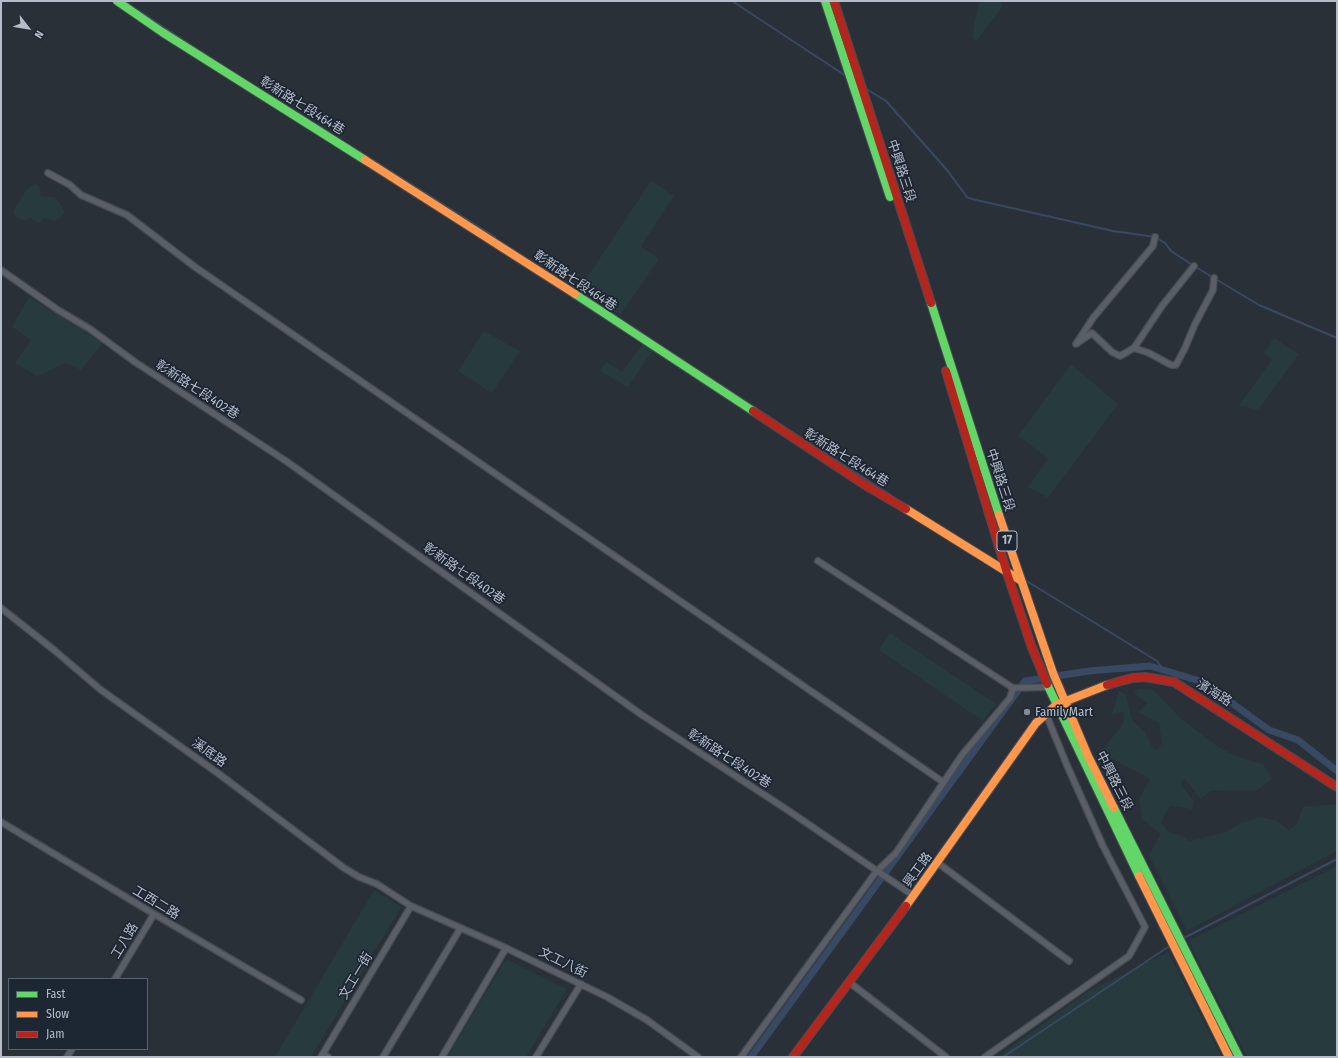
<!DOCTYPE html>
<meta charset="utf-8">
<style>
body{margin:0}
#map{position:relative;width:1338px;height:1058px;overflow:hidden;background:#2a3038;font-family:"Fira Sans Condensed",sans-serif}
canvas{display:block}
.frame{position:absolute;inset:0;border:2px solid #b4bcc9;pointer-events:none}
.legend{position:absolute;left:8px;top:978px;width:140px;height:72px;box-sizing:border-box;background:#1d2633;border:1px solid #59626f;margin:0;padding:5px 7px;list-style:none;font-size:12px;color:#b4bcc9}
.legend li{display:flex;align-items:center;gap:8px;height:20px}
.legend b{width:20px;border:1px solid #59626f}
.north{position:absolute;left:8px;top:8px;width:40px;height:40px;-webkit-text-stroke:3px #1d2633;paint-order:stroke;rotate:121deg;font-size:11px;font-weight:700;line-height:16px;text-align:center;color:#b4bcc9}
.north::after{content:'';display:block;margin:auto;width:14px;height:18px;background:#b4bcc9;clip-path:polygon(50% 0,100% 100%,50% 72%,0 100%)}
</style>
<div id="map">
<canvas width="1338" height="1058"></canvas>
<div class="frame"></div>
<ul class="legend">
<li><b style="height:5px;background:#63d668"></b>Fast</li>
<li><b style="height:5px;background:#ff974d"></b>Slow</li>
<li><b style="height:5px;background:#b3261e"></b>Jam</li>
</ul>
<div class="north">N</div>
</div>
<script>
const context = document.querySelector('canvas').getContext('2d');
context.lineJoin = 'round';
function paint(path, color) { context.fillStyle = color; context.fill(path, 'evenodd'); }
const poly = rows => new Path2D(rows.map(r => 'M' + r).join(''));
function trace(path, color, width, dash) { context.strokeStyle = color; context.lineWidth = width; context.lineCap = dash ? 'butt' : 'round'; context.setLineDash(dash || []); context.stroke(path); }
function label(font, color, halo, rows, align = 'center') {
  context.font = font + ' "Fira Sans Condensed","Noto Sans TC",sans-serif'; context.lineWidth = 3.5; context.setLineDash([]); context.textBaseline = 'middle'; context.strokeStyle = halo; context.fillStyle = color; for (const [text, x, y, turn = 0] of rows) {
    context.save(); context.translate(x, y); context.rotate((+turn || 0) * Math.PI / 180); context.textAlign = isNaN(turn) ? turn : align; if (halo) context.strokeText(text, 0, 0); context.fillText(text, 0, 0); context.restore();
  }
}
const green = poly([
 [979,1,1002,1,1001,9,976,41,972,37],
 [651,181,674,196,641,246,659,259,620,315,580,288],
 [35,183,39,186,41,196,54,197,59,202,65,212,59,219,54,221,45,218,39,223,31,218,24,220,15,217,13,212,26,190],
 [29,297,103,343,81,370,65,363,37,376,15,363,31,340,12,327],
 [484,331,520,351,492,393,458,371],
 [1274,338,1299,354,1258,410,1239,405,1272,360,1264,353],
 [643,344,653,350,628,387,600,371,606,362,622,372],
 [1071,364,1118,404,1048,498,1028,487,1048,458,1018,436],
 [890,633,996,704,983,721,879,650],
 [1138,689,1154,690,1180,718,1217,746,1235,756,1263,764,1272,779,1257,790,1211,791,1201,799,1184,778,1181,784,1194,802,1192,809,1170,806,1161,822,1167,831,1180,835,1190,841,1226,832,1241,823,1260,817,1277,821,1289,830,1296,825,1303,807,1337,804,1337,851,1187,931,1149,855,1161,834,1142,819,1139,799,1150,779,1100,752,1121,727,1124,720,1124,711,1112,715,1119,690,1126,695,1132,720,1145,732,1152,747,1156,750,1162,744,1159,723,1139,712,1147,703,1134,693],
 [1337,866,1337,1057,1247,1057,1188,941],
 [374,890,401,907,311,1057,275,1057],
 [1168,952,1222,1057,997,1057,1087,992],
 [506,959,567,989,526,1057,447,1057]
]);
const stream = poly([
 [124,1,218,63],
 [732,1,846,76],
 [865,88,886,101,947,170,967,197,972,199,1113,231,1155,237,1165,243,1171,251,1194,266,1259,305,1337,338],
 [298,113,495,237],
 [768,417,891,495],
 [1025,580,1157,661,1164,670],
 [1182,939,1337,859],
 [1003,1057,1171,945]
]);
const canal = poly([
 [751,1057,1025,681,1089,671,1150,666,1203,682,1269,730,1298,740,1337,771]
]);
const street = poly([
 [48,173,70,185,81,195,127,215,195,267,943,782],
 [1155,237,1153,246,1093,318,1076,344,1092,333,1112,352,1120,356,1134,348,1149,353,1171,365,1176,365,1185,348,1195,324,1213,290,1214,278],
 [1,270,58,310,90,329,135,362,286,461,642,715,786,809,914,896],
 [1134,348,1162,306,1194,266],
 [818,561,1013,688,1050,687],
 [1,608,54,650,101,690,219,774,344,868,359,877,377,884,411,906,506,948,607,997,647,1020,698,1057],
 [1,822,154,914,301,1000],
 [938,863,1069,961],
 [115,979,154,914],
 [849,982,946,1057],
 [323,1054,328,1057],
 [67,1057,72,1049],
 [321,1057,411,906],
 [383,1057,460,929],
 [442,1057,506,948],
 [536,1057,581,984],
 [741,1057,876,872,896,853,962,755,1010,698,1013,688],
 [985,1057,1129,956,1145,927,1103,846,1066,763,1046,714]
]);
const fast = poly([
 [117,1,162,32,365,160],
 [825,1,890,197],
 [575,294,753,411],
 [931,303,999,515],
 [1047,684,1139,876],
 [1114,808,1239,1057]
]);
const slow = poly([
 [365,160,575,294],
 [906,509,1020,580],
 [999,515,1053,673,1088,756,1114,808],
 [1139,876,1229,1057],
 [906,906,1036,723,1056,705,1107,685]
]);
const jam = poly([
 [834,1,931,303],
 [946,371,1007,573,1031,645,1047,684],
 [753,411,865,485,906,509],
 [1107,685,1132,678,1145,677,1174,682,1337,787],
 [793,1057,906,906]
]);
const markers = [
 [1027,712,4,"#848b96"]
];
const shields = [
 [1007,541,20]
];
const shieldNames = [
 ["17",1007,541]
];
const streetNames = [
 ["彰新路七段464巷",302,106,32],
 ["中興路三段",901,171,72],
 ["彰新路七段464巷",575,281,34],
 ["彰新路七段402巷",197,390,33],
 ["彰新路七段464巷",846,458,32],
 ["中興路三段",1000,480,72],
 ["彰新路七段402巷",464,574,35],
 ["濱海路",1214,693,32],
 ["溪底路",209,753,36],
 ["彰新路七段402巷",729,759,33],
 ["中興路三段",1114,781,63],
 ["興工路",918,870,-54],
 ["工西二路",156,903,31],
 ["工八路",125,941,-59],
 ["文工八街",563,963,26],
 ["文工一街",356,976,-59]
];
const poiNames = [
 ["FamilyMart",1035,712]
];
paint(green, '#273a3e');
trace(stream, '#384963', 2);
trace(canal, '#384963', 7);
trace(street, '#484c53', 8);
trace(fast, '#484c53', 10);
trace(slow, '#484c53', 10);
trace(jam, '#484c53', 10);
trace(street, '#5a5e66', 5.5);
trace(fast, '#63d668', 8);
trace(slow, '#ff974d', 8);
trace(jam, '#b3261e', 8);
for (const [x, y, r, color] of markers) { const dot = new Path2D(); dot.arc(x, y, r, 0, 2 * Math.PI); context.fillStyle = color; context.fill(dot); trace(dot, '#1d2633', 1.5); }
for (const [x, y, w] of shields) { const box = new Path2D(); box.roundRect(x - w / 2, y - 10, w, 20, 3); context.fillStyle = '#1d2633'; context.fill(box); trace(box, '#b4bcc9', 1); }
label('bold 12px', '#b4bcc9', null, shieldNames);
label('13px', '#b4bcc9', '#1d2633', streetNames);
label('13px', '#b4bcc9', '#1d2633', poiNames, 'left');
</script>
